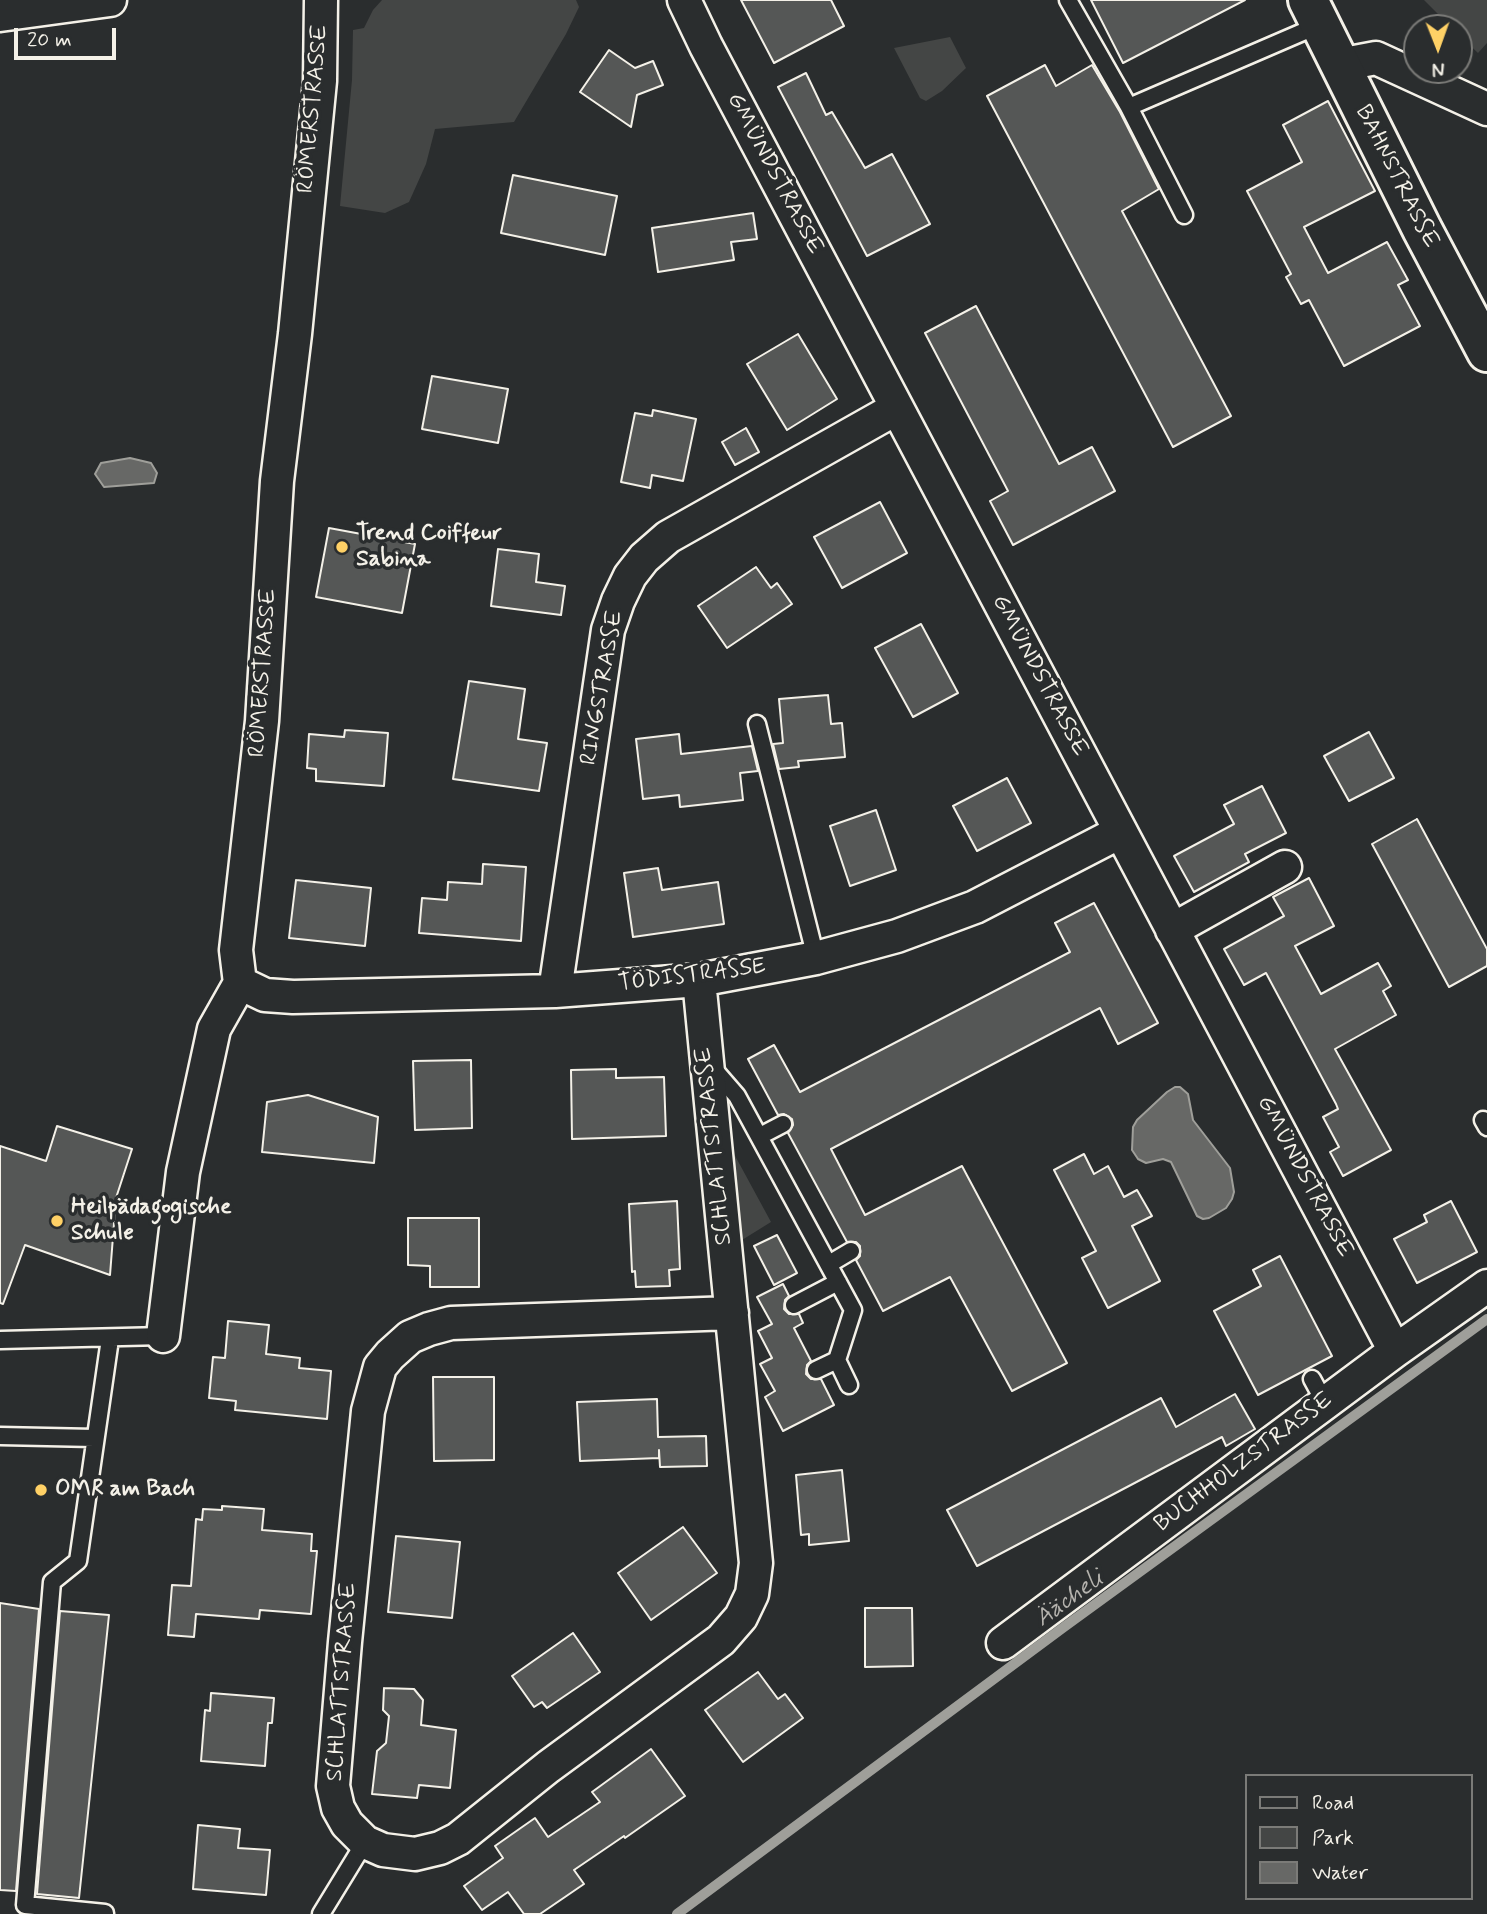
<!DOCTYPE html>
<meta charset="utf-8">
<style>
body{margin:0}
#map{position:relative;width:1487px;height:1914px;overflow:hidden;background:#2a2d2e;font-family:Mynerve,sans-serif}
canvas{display:block}
.legend{position:absolute;left:1245px;top:1774px;width:228px;height:126px;box-sizing:border-box;background:#2a2d2e;border:2px solid #7b7b78;margin:0;padding:9px 12px;list-style:none;font-size:21px;color:#f4f1e8}
.legend li{display:flex;align-items:center;gap:14px;height:35px}
.legend b{width:35px;border:2px solid #7b7b78}
.north{position:absolute;left:1403px;top:14px;width:70px;height:70px;box-sizing:border-box;background:#2a2d2e;border:2px solid #7b7b78;border-radius:50%;rotate:179deg;font-size:19px;font-weight:700;line-height:28px;text-align:center;color:#f4f1e8}
.north::after{content:'';display:block;margin:auto;width:24px;height:32px;background:#ffd166;clip-path:polygon(50% 0,100% 100%,50% 72%,0 100%)}
.scale{position:absolute;left:14px;top:28px;width:102px;height:32px;box-sizing:border-box;border:4px solid #f4f1e8;border-top:0;padding-left:9px;font-size:21px;line-height:24px;white-space:nowrap;color:#f4f1e8;-webkit-text-stroke:5px #2a2d2e;paint-order:stroke}
</style>
<div id="map">
<canvas width="1487" height="1914"></canvas>
<ul class="legend">
<li><b style="height:9px;background:#2a2d2e"></b>Road</li>
<li><b style="height:19px;background:#444645"></b>Park</li>
<li><b style="height:19px;background:#676866"></b>Water</li>
</ul>
<div class="north">N</div>
<div class="scale">20 m</div>
</div>
<script>
const context = document.querySelector('canvas').getContext('2d');
context.lineJoin = 'round';
function paint(path, color) { context.fillStyle = color; context.fill(path, 'evenodd'); }
const poly = rows => new Path2D(rows.map(r => 'M' + r).join(''));
function trace(path, color, width, dash) { context.strokeStyle = color; context.lineWidth = width; context.lineCap = dash ? 'butt' : 'round'; context.setLineDash(dash || []); context.stroke(path); }
function label(font, color, halo, rows, align = 'center') {
  context.font = font + ' Mynerve,sans-serif'; context.lineWidth = 7; context.setLineDash([]); context.textBaseline = 'middle'; context.strokeStyle = halo; context.fillStyle = color; for (const [text, x, y, turn = 0] of rows) {
    context.save(); context.translate(x, y); context.rotate((+turn || 0) * Math.PI / 180); context.textAlign = isNaN(turn) ? turn : align; if (halo) context.strokeText(text, 0, 0); context.fillText(text, 0, 0); context.restore();
  }
}
const green = poly([
 [382,0,576,0,579,7,566,34,514,122,435,129,426,164,409,202,385,213,340,206,352,80,353,30,364,28,373,10],
 [1424,0,1487,0,1487,43,1478,53,1459,35,1459,28,1452,28],
 [950,37,966,68,942,91,926,101,920,98,894,48],
 [733,1152,771,1222,742,1240]
]);
const water = poly([
 [130,458,151,463,157,473,154,483,104,487,95,474,101,463,130,458],
 [1175,1087,1180,1087,1188,1094,1193,1120,1230,1168,1234,1192,1232,1199,1226,1208,1209,1218,1203,1219,1197,1216,1171,1162,1163,1159,1146,1163,1138,1159,1132,1150,1133,1127,1137,1120,1167,1092,1175,1087]
]);
const stream = poly([
 [677,1914,1064,1627,1487,1319]
]);
const building = poly([
 [741,0,831,0,844,26,774,63,741,0],
 [1091,0,1245,0,1123,63,1091,0],
 [609,50,635,68,653,61,663,85,637,95,631,127,580,92,609,50],
 [1045,65,1056,86,1092,65,1120,112,1159,189,1122,211,1231,416,1173,447,987,96,1045,65],
 [806,73,826,115,832,112,865,168,892,154,930,224,867,256,778,87,806,73],
 [1328,101,1375,191,1304,227,1328,273,1387,242,1408,280,1398,285,1420,326,1344,366,1309,300,1301,304,1286,277,1291,274,1247,191,1302,162,1283,125,1328,101],
 [513,175,617,196,605,255,501,233,513,175],
 [753,213,757,239,731,242,734,260,658,272,652,228,753,213],
 [976,306,1059,464,1092,447,1115,491,1013,545,990,501,1008,491,925,333,976,306],
 [798,334,837,399,787,430,747,364,798,334],
 [432,376,508,389,498,443,422,429,432,376],
 [653,410,696,419,683,481,652,475,650,488,621,482,635,413,652,416,653,410],
 [746,428,759,452,735,465,722,442,746,428],
 [880,502,907,553,842,588,814,537,880,502],
 [329,528,415,544,402,613,316,597,329,528],
 [498,549,539,554,536,582,565,586,561,615,491,606,498,549],
 [756,567,771,588,777,583,792,604,727,648,698,606,756,567],
 [921,624,958,693,913,717,875,648,921,624],
 [469,681,525,689,518,739,547,743,539,791,453,779,469,681],
 [828,695,831,724,842,723,845,757,798,761,799,767,779,769,773,744,783,743,779,699,828,695],
 [345,730,388,733,384,786,316,781,316,769,307,768,309,734,344,737,345,730],
 [1369,732,1394,778,1349,801,1324,756,1369,732],
 [679,734,681,754,752,746,758,771,740,773,743,800,680,807,679,795,643,799,636,739,679,734],
 [1007,778,1031,823,977,851,953,806,1007,778],
 [1262,786,1286,833,1245,854,1249,862,1194,892,1174,856,1234,824,1224,805,1262,786],
 [876,810,896,870,850,886,830,826,876,810],
 [1417,819,1487,949,1487,966,1449,987,1372,844,1417,819],
 [483,864,526,867,521,941,419,933,422,898,447,900,448,882,482,884,483,864],
 [658,868,662,890,718,882,724,924,633,937,624,873,658,868],
 [1309,878,1334,926,1295,946,1321,994,1378,963,1391,986,1383,991,1396,1015,1335,1049,1391,1150,1343,1176,1330,1152,1339,1147,1323,1117,1338,1109,1336,1104,1266,973,1244,985,1224,949,1284,916,1273,897,1309,878],
 [296,880,371,888,365,946,289,938,296,880],
 [1094,903,1158,1023,1118,1044,1100,1008,831,1149,865,1215,962,1166,1067,1363,1012,1391,950,1277,883,1311,856,1260,860,1256,860,1246,856,1242,847,1242,788,1133,793,1125,792,1119,784,1114,778,1115,748,1059,774,1045,800,1092,1070,952,1055,923,1094,903],
 [471,1060,472,1128,415,1130,413,1061,471,1060],
 [616,1069,616,1078,664,1077,666,1136,572,1139,571,1070,616,1069],
 [308,1095,378,1117,374,1163,262,1152,267,1102,308,1095],
 [57,1126,132,1149,116,1198,110,1275,25,1245,3,1304,0,1303,0,1146,46,1161,57,1126],
 [1084,1154,1094,1174,1108,1166,1124,1197,1137,1190,1152,1216,1132,1226,1160,1281,1108,1308,1082,1258,1096,1251,1054,1170,1084,1154],
 [677,1201,680,1269,669,1270,670,1286,636,1287,635,1271,632,1272,629,1204,677,1201],
 [1451,1201,1477,1252,1417,1283,1394,1239,1427,1222,1424,1215,1451,1201],
 [408,1218,479,1218,479,1287,430,1287,430,1266,408,1265,408,1218],
 [777,1235,797,1273,774,1285,754,1246,777,1235],
 [1280,1256,1332,1356,1258,1395,1214,1311,1261,1286,1253,1270,1280,1256],
 [783,1284,789,1296,785,1300,784,1309,789,1314,799,1314,803,1323,794,1328,811,1361,807,1365,806,1374,811,1379,821,1379,834,1405,783,1431,765,1397,775,1391,760,1364,772,1358,758,1331,772,1324,757,1297,783,1284],
 [228,1321,269,1325,266,1354,300,1358,299,1368,331,1371,327,1419,235,1410,236,1401,209,1398,213,1357,225,1358,228,1321],
 [433,1377,494,1377,494,1460,434,1461,433,1377],
 [1235,1394,1255,1429,1226,1446,1222,1437,977,1566,947,1510,1161,1398,1176,1427,1235,1394],
 [657,1399,658,1437,706,1436,707,1466,660,1467,659,1450,659,1458,580,1461,577,1402,657,1399],
 [842,1470,849,1541,809,1545,809,1534,801,1535,796,1475,842,1470],
 [222,1506,264,1509,262,1530,312,1534,311,1551,317,1551,311,1614,260,1610,259,1619,196,1614,194,1637,168,1635,172,1585,191,1586,196,1519,202,1520,203,1509,222,1510,222,1506],
 [683,1527,717,1573,651,1620,618,1573,683,1527],
 [396,1536,460,1542,452,1618,388,1612,396,1536],
 [0,1603,39,1609,16,1891,0,1890,0,1603],
 [865,1608,912,1608,913,1666,865,1667,865,1608],
 [60,1611,109,1615,79,1898,37,1894,60,1611],
 [573,1633,600,1672,547,1708,542,1702,534,1707,512,1676,573,1633],
 [758,1672,778,1699,785,1694,803,1718,743,1762,705,1710,758,1672],
 [384,1688,414,1689,423,1700,421,1725,456,1730,450,1788,419,1785,417,1798,372,1794,377,1751,386,1743,389,1716,383,1710,384,1688],
 [211,1693,274,1698,272,1723,268,1723,265,1766,201,1761,205,1710,210,1711,211,1693],
 [651,1749,685,1796,625,1838,624,1836,574,1870,584,1884,540,1914,524,1914,508,1892,482,1910,464,1886,503,1858,495,1846,535,1818,548,1837,600,1802,592,1792,651,1749],
 [198,1825,240,1829,238,1848,270,1850,266,1895,193,1889,198,1825]
]);
const lane = poly([
 [1068,0,1129,107,1184,215],
 [1129,107,1319,25],
 [757,724,816,958],
 [711,1066,737,1096,853,1310,837,1360,849,1385],
 [1483,1120,1487,1127],
 [760,1136,783,1124],
 [829,1264,851,1251],
 [794,1305,838,1282],
 [0,1340,163,1336],
 [816,1370,837,1360],
 [1312,1379,1325,1403],
 [0,1436,94,1438],
 [105,1913,25,1905,52,1582,78,1561,110,1339],
 [321,1914,365,1842]
]);
const street = poly([
 [684,0,706,46,1395,1351],
 [0,15,110,0],
 [1339,65,1376,58,1487,109],
 [1172,930,1285,867],
 [699,980,756,1563,752,1594,741,1617,721,1640,548,1767,458,1839,440,1848,415,1854,383,1850,365,1842,347,1824,338,1808,333,1786,345,1642,368,1411,380,1367,390,1355,410,1337,429,1329,451,1323,732,1313],
 [240,983,265,995,293,997,555,991,699,980,816,958,897,936,975,907,1120,832],
 [555,991,608,630,618,601,630,576,644,558,668,537,897,408],
 [163,1336,183,1172,214,1029,240,983,236,950,262,721,277,481,295,334,320,81,321,0],
 [1003,1643,1395,1351,1487,1286]
]);
const secondary = poly([
 [1308,0,1422,229,1487,352]
]);
const markers = [
 [342,547,7,"#ffd166"],
 [57,1221,7,"#ffd166"],
 [41,1490,7,"#ffd166"]
];
const streetNames = [
 ["RÖMERSTRASSE",314,109,-85],
 ["GMÜNDSTRASSE",774,174,62],
 ["BAHNSTRASSE",1396,177,63],
 ["RÖMERSTRASSE",264,673,-86],
 ["GMÜNDSTRASSE",1039,676,62],
 ["RINGSTRASSE",603,688,-80],
 ["TÖDISTRASSE",692,976,-7],
 ["SCHLATTSTRASSE",715,1146,-96],
 ["GMÜNDSTRASSE",1304,1177,62],
 ["BUCHHOLZSTRASSE",1244,1463,-37],
 ["SCHLATTSTRASSE",343,1682,-86]
];
const poiNames = [
 ["Trend Coiffeur",356,534],
 ["Sabina",356,560],
 ["Heilpädagogische",71,1208],
 ["Schule",71,1234],
 ["OMR am Bach",55,1490]
];
const waterNames = [
 ["Äächeli",1070,1600,-36]
];
paint(green, '#444645');
paint(water, '#676866');
trace(water, '#9f9f9a', 2);
trace(stream, '#9f9f9a', 10);
paint(building, '#555756');
trace(building, '#f4f1e8', 2);
trace(lane, '#f4f1e8', 21);
trace(street, '#f4f1e8', 37);
trace(secondary, '#f4f1e8', 44);
trace(lane, '#2a2d2e', 16);
trace(street, '#2a2d2e', 32);
trace(secondary, '#2a2d2e', 38);
for (const [x, y, r, color] of markers) { const dot = new Path2D(); dot.arc(x, y, r, 0, 2 * Math.PI); context.fillStyle = color; context.fill(dot); trace(dot, '#2a2d2e', 2.5); }
label('23px', '#f4f1e8', '#2a2d2e', streetNames);
label('bold 23px', '#f4f1e8', '#2a2d2e', poiNames, 'left');
label('italic 24px', '#b5b3ae', '#2a2d2e', waterNames);
</script>
